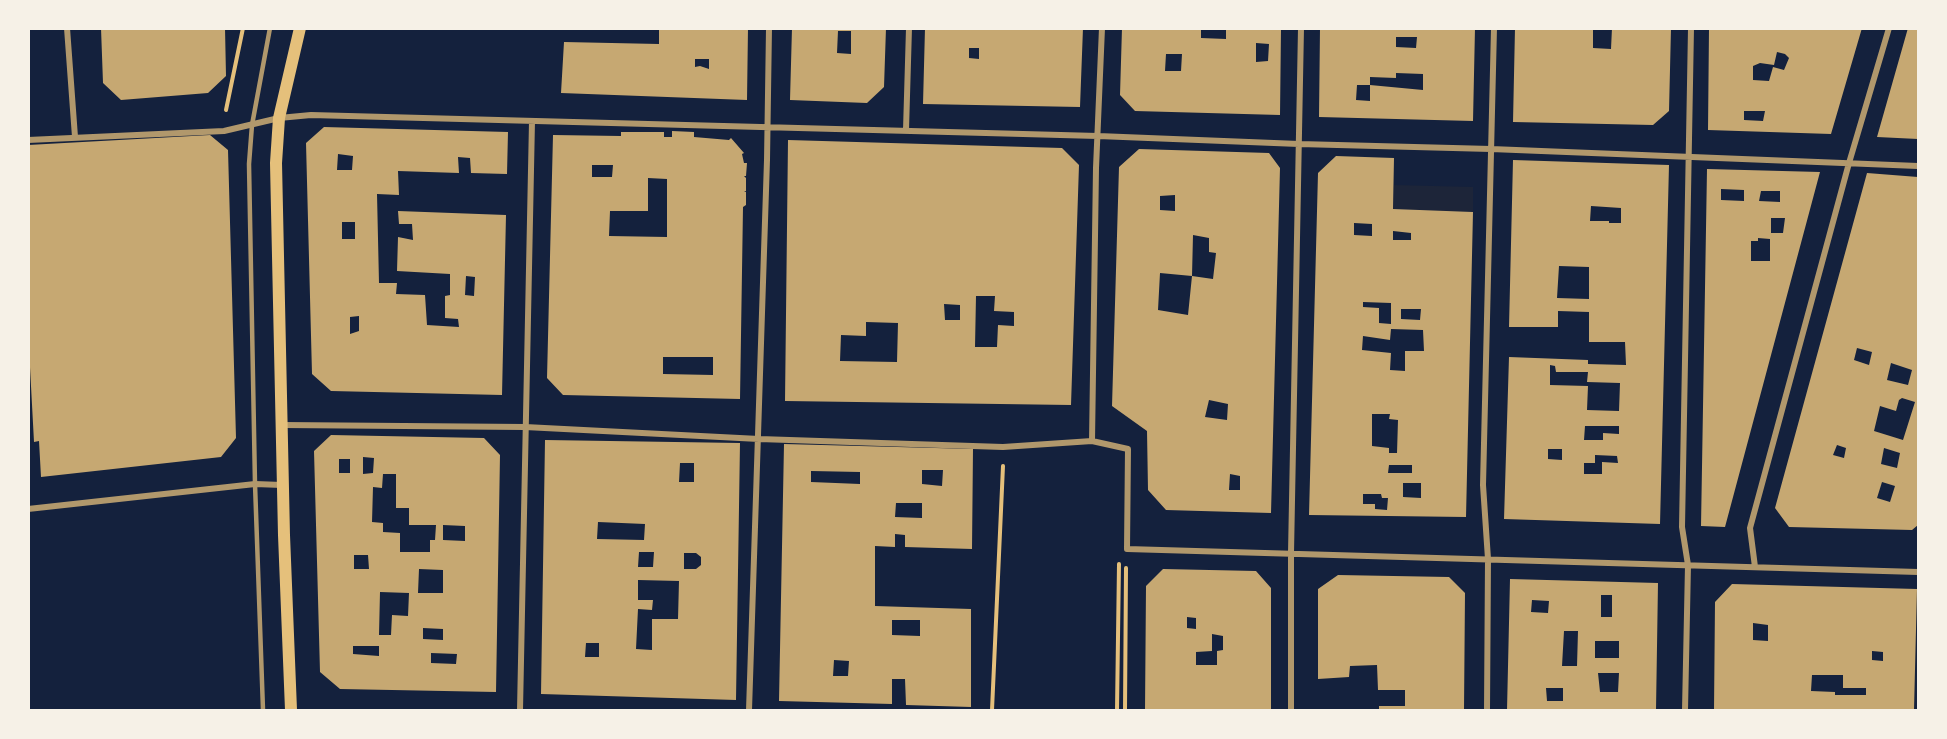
<!DOCTYPE html>
<style>
body{margin:0}
#map{position:relative;width:1947px;height:739px;overflow:hidden;background:#14213d;font-family:Quicksand,sans-serif}
canvas{display:block}
.frame{position:absolute;inset:0;border:30px solid #f6f1e7;pointer-events:none}
</style>
<div id="map">
<canvas width="1947" height="739"></canvas>
<div class="frame"></div>
</div>
<script>
const context = document.querySelector('canvas').getContext('2d');
context.lineJoin = 'round';
function paint(path, color) { context.fillStyle = color; context.fill(path, 'evenodd'); }
const poly = rows => new Path2D(rows.map(r => 'M' + r).join(''));
function trace(path, color, width, dash) { context.strokeStyle = color; context.lineWidth = width; context.lineCap = dash ? 'butt' : 'round'; context.setLineDash(dash || []); context.stroke(path); }
const green = poly([
 [1394,185,1473,187,1473,212,1393,209]
]);
const building = poly([
 [101,28,225,28,226,76,208,93,121,100,103,83],
 [659,28,748,28,747,100,561,93,564,42,659,44],
 [695,59,709,59,709,69,700,66,695,67],
 [792,28,886,28,884,87,867,103,790,100],
 [838,31,851,31,851,54,837,53],
 [925,28,1083,28,1080,107,923,104],
 [969,48,979,48,979,59,969,58],
 [1122,28,1201,28,1201,38,1226,39,1226,28,1281,28,1280,115,1135,111,1120,95],
 [1256,43,1269,44,1268,61,1256,62],
 [1166,54,1182,54,1181,71,1165,71],
 [1320,28,1475,28,1473,121,1319,117],
 [1396,37,1417,37,1416,48,1396,47],
 [1396,73,1423,74,1423,90,1370,85,1370,101,1356,100,1357,85,1370,85,1370,77,1396,78],
 [1515,28,1593,28,1593,48,1611,49,1612,28,1671,28,1669,111,1653,125,1513,122],
 [1709,28,1862,28,1831,134,1708,130],
 [1777,52,1785,54,1789,58,1784,70,1773,67,1769,81,1753,80,1753,66,1760,63,1774,65],
 [1744,111,1765,111,1763,121,1744,120],
 [1908,28,1918,28,1918,139,1877,137],
 [324,127,508,132,507,174,471,173,470,158,458,157,459,173,398,171,399,195,377,194,379,283,397,283,396,294,425,295,427,325,459,327,458,319,445,318,445,296,450,295,450,274,397,271,398,237,413,240,412,224,399,224,398,211,506,215,502,395,331,391,312,374,306,143],
 [338,154,353,156,352,170,337,170],
 [342,222,355,222,355,239,342,239],
 [466,276,475,277,474,296,465,295],
 [359,316,359,331,350,334,350,317],
 [672,131,694,132,694,137,729,140,731,138,744,153,742,154,744,163,747,163,746,176,744,176,746,178,746,191,744,192,746,192,746,205,743,207,740,399,563,395,547,378,553,135,621,136,621,132,664,132,664,137,672,137],
 [592,165,613,165,612,177,592,177],
 [648,178,667,179,667,237,609,236,610,211,648,211],
 [663,357,713,357,713,375,663,374],
 [210,135,228,150,236,438,221,457,41,477,39,441,34,442,28,330,28,145],
 [788,140,1062,148,1079,165,1071,405,785,401],
 [976,296,995,296,994,311,1014,312,1014,326,998,325,997,347,975,347],
 [944,304,960,305,960,320,945,320],
 [866,322,898,323,897,362,840,361,841,335,866,336],
 [1139,149,1269,153,1280,168,1271,513,1166,510,1148,490,1147,431,1112,406,1119,167],
 [1175,195,1175,211,1160,210,1160,196],
 [1193,235,1209,238,1209,252,1216,253,1213,279,1192,276,1188,315,1158,310,1160,273,1192,276],
 [1209,400,1228,404,1227,420,1205,417],
 [1230,474,1240,476,1240,490,1229,490],
 [1336,156,1394,158,1393,209,1473,212,1466,517,1309,515,1318,173],
 [1354,223,1372,224,1372,236,1354,235],
 [1393,231,1411,233,1411,240,1393,240],
 [1363,302,1391,303,1391,324,1379,323,1379,308,1363,307],
 [1401,309,1421,309,1420,320,1401,319],
 [1391,329,1423,330,1424,351,1405,351,1405,371,1390,370,1391,353,1362,350,1363,336,1390,340],
 [1372,414,1390,414,1389,419,1398,420,1397,453,1389,453,1389,448,1372,446],
 [1389,465,1412,465,1412,473,1388,473],
 [1403,483,1421,483,1421,498,1403,497],
 [1363,494,1381,494,1382,498,1388,498,1387,510,1375,509,1375,504,1363,504],
 [1513,160,1669,165,1660,524,1504,519,1509,357,1588,360,1588,364,1626,365,1625,342,1589,342,1589,312,1558,311,1558,327,1509,327],
 [1591,206,1621,208,1621,223,1609,223,1609,221,1590,221],
 [1559,266,1589,267,1589,299,1557,298],
 [1550,365,1555,366,1556,372,1588,372,1587,382,1620,383,1619,411,1587,410,1588,386,1550,385],
 [1585,426,1619,426,1619,434,1603,433,1603,440,1584,440],
 [1548,449,1562,449,1562,460,1548,459],
 [1595,455,1617,456,1618,463,1602,462,1602,474,1584,474,1584,463,1595,463],
 [1707,169,1820,172,1725,527,1701,526],
 [1721,189,1744,190,1744,201,1721,200],
 [1761,191,1780,191,1780,202,1759,201],
 [1771,218,1785,218,1783,233,1771,233],
 [1758,238,1770,239,1770,261,1751,261,1751,241,1758,241],
 [1867,173,1918,177,1918,525,1912,530,1789,527,1775,508],
 [1857,348,1872,352,1869,365,1854,360],
 [1891,363,1912,370,1908,385,1887,380],
 [1902,398,1915,402,1903,440,1874,431,1880,406,1896,411,1899,400],
 [1837,445,1846,448,1844,458,1833,455],
 [1884,448,1900,453,1897,468,1881,464],
 [1882,482,1895,486,1890,502,1877,498],
 [331,435,484,438,500,455,496,692,340,689,320,672,314,451],
 [363,457,374,458,373,473,363,474],
 [339,459,350,459,350,473,339,473],
 [383,474,396,474,396,508,409,508,409,525,436,525,435,540,430,540,430,552,400,552,400,533,383,532,383,523,372,522,373,487,382,488],
 [443,525,465,526,465,541,443,540],
 [354,555,368,555,369,569,354,569],
 [419,569,443,570,443,593,418,593],
 [380,592,409,593,408,616,392,615,391,635,379,635],
 [423,628,443,629,443,640,423,639],
 [353,646,379,646,379,656,353,654],
 [431,653,457,654,456,664,431,663],
 [545,440,740,443,736,700,541,694],
 [680,463,694,463,694,482,679,482],
 [598,522,645,524,644,540,597,539],
 [639,552,654,552,653,567,638,567],
 [684,553,696,553,701,557,701,565,696,569,684,569],
 [638,580,679,581,678,619,652,619,652,650,636,649,638,609,652,610,653,600,638,600],
 [586,643,599,643,599,657,585,657],
 [784,444,973,449,972,549,905,547,905,535,895,534,895,547,875,546,875,606,971,609,971,707,906,705,905,679,892,679,892,704,779,701],
 [922,470,943,470,942,486,922,484],
 [811,471,860,472,860,484,811,482],
 [896,503,922,503,922,518,895,517],
 [892,620,920,620,920,636,892,635],
 [834,660,849,661,848,676,833,676],
 [1163,569,1256,571,1271,588,1271,710,1145,710,1146,586],
 [1187,617,1196,618,1196,629,1187,628],
 [1212,634,1223,636,1223,650,1217,651,1217,665,1196,665,1196,652,1212,651],
 [1338,575,1449,577,1465,593,1464,710,1379,710,1379,706,1405,706,1405,690,1378,690,1377,665,1350,666,1349,677,1318,679,1318,589],
 [1510,579,1658,583,1656,710,1507,710],
 [1601,595,1612,595,1612,617,1601,617],
 [1532,600,1549,601,1548,613,1531,612],
 [1564,631,1578,631,1577,666,1562,666],
 [1595,641,1619,641,1619,658,1595,658],
 [1598,673,1619,673,1618,692,1600,692],
 [1546,688,1563,688,1563,701,1547,701],
 [1732,584,1917,589,1914,710,1714,710,1715,602],
 [1753,623,1768,625,1768,641,1753,640],
 [1872,651,1883,652,1883,661,1872,660],
 [1812,675,1843,675,1843,688,1866,688,1866,695,1835,695,1835,692,1811,691]
]);
const path = poly([
 [226,110,243,28],
 [992,710,1003,466],
 [1117,710,1119,564],
 [1125,710,1126,568]
]);
const service = poly([
 [263,710,255,484,249,164,252,125,270,28]
]);
const minor = poly([
 [67,28,75,137],
 [906,130,909,28],
 [28,140,224,131,279,118,311,115,1098,136,1299,144,1491,149,1918,166],
 [282,425,525,427,759,439,1003,447,1092,441,1128,449,1127,549,1918,572],
 [1092,441,1096,168,1102,28],
 [28,509,255,484,282,485],
 [1755,567,1750,528,1849,163,1889,28],
 [520,710,532,121],
 [749,710,767,160,769,28],
 [1291,710,1291,553,1301,28],
 [1487,710,1488,559,1483,485,1494,28],
 [1685,710,1688,565,1682,527,1691,28]
]);
const secondary = poly([
 [291,710,284,535,276,163,279,118,300,28]
]);
paint(green, '#1d2539');
paint(building, '#c6a872');
trace(path, '#e5c07b', 4);
trace(service, '#b1986c', 4.5);
trace(minor, '#b1986c', 6);
trace(secondary, '#e5c07b', 12);
</script>
